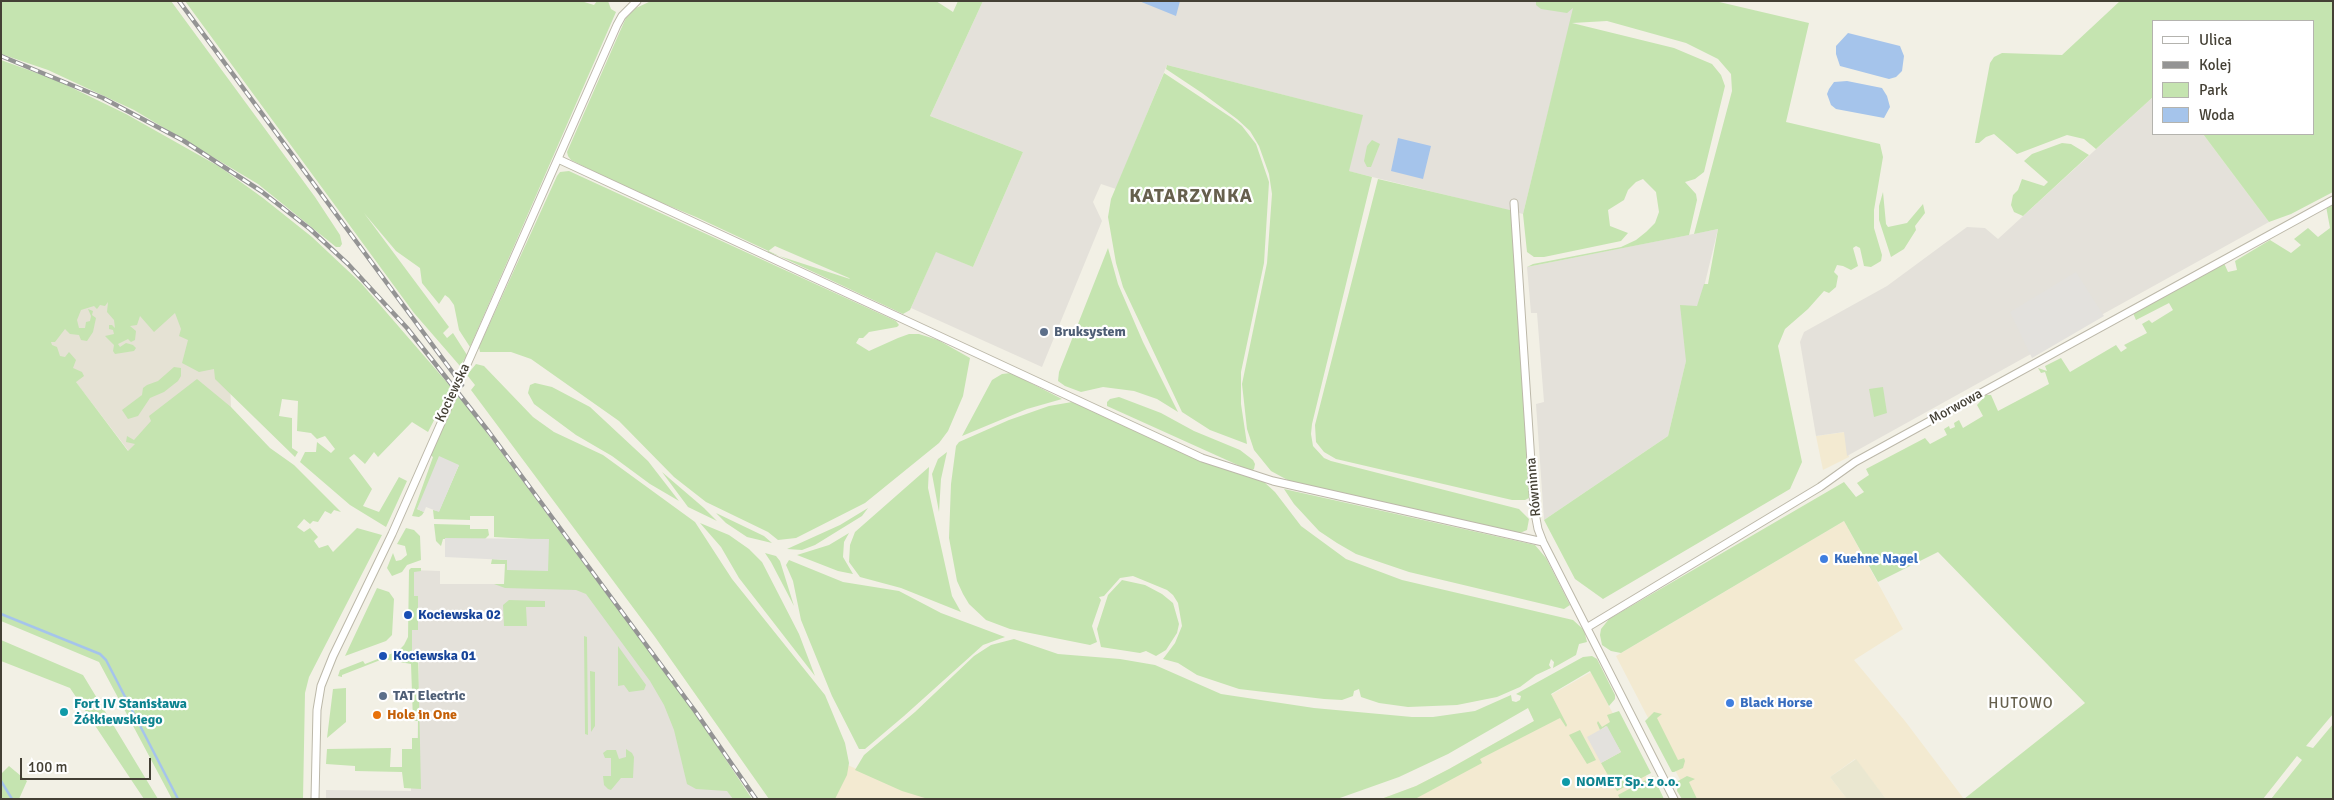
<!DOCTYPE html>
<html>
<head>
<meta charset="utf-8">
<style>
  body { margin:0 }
  #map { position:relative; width:2334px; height:800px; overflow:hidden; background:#f2f0e5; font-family:Signika,sans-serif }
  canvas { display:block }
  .frame { position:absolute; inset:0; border:2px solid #444035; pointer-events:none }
  .legend { position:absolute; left:2152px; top:20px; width:162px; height:115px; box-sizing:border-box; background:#fff; border:1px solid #b4b3ae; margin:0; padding:6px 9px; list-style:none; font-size:15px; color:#444035 }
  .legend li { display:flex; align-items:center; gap:10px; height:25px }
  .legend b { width:25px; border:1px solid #b4b3ae }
  .scale { position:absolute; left:20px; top:758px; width:131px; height:22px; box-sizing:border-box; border:2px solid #444035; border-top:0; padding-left:6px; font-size:15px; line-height:18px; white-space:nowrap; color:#444035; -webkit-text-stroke:4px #fff; paint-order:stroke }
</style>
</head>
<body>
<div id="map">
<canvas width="2334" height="800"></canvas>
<div class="frame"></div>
<ul class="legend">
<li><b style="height:6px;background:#fff"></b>Ulica</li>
<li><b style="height:6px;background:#949494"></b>Kolej</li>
<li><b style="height:14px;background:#c5e4b0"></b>Park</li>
<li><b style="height:14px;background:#a5c4eb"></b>Woda</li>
</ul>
<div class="scale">100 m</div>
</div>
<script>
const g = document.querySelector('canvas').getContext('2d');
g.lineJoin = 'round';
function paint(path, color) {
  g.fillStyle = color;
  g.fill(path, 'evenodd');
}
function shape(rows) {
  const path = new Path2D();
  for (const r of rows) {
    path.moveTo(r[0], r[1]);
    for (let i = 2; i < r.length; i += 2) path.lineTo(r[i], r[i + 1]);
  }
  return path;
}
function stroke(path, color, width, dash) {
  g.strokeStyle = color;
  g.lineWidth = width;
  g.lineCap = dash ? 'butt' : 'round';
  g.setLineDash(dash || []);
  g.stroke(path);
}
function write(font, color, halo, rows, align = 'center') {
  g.font = font + ' Signika,sans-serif';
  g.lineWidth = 4.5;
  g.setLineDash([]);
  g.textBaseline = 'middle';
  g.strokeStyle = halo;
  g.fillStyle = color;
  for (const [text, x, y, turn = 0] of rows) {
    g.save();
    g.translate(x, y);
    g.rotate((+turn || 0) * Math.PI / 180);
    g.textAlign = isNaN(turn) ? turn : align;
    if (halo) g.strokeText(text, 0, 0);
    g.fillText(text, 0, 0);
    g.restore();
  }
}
paint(shape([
  [199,213,227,313,239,595,42,338,75,295]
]), '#e5e2d4');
paint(shape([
  [1845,432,1849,457,1823,470,1816,436],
  [1844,521,1903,629,1854,660,1905,721,1964,799,1886,799,1855,759,1830,777,1847,799,1690,799,1616,656],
  [1591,672,1658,799,1381,799,1416,786,1449,769,1534,721,1528,708],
  [845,764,928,799,804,799]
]), '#f3ead1');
paint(shape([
  [983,1,1549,1,1574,7,1523,214,1348,171,1362,115,1167,65,1116,189,1101,184,1093,202,1102,221,1042,367,911,308,936,251,973,267,1023,152,930,116],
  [2153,97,2153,134,2203,134,2269,222,1847,456,1844,432,1816,436,1800,342,1804,332,1887,286,1967,227,1985,228,1998,239],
  [1718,229,1668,436,1544,520,1536,404,1544,402,1537,313,1531,313,1527,267],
  [411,570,440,571,440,584,504,584,580,576,740,799,326,799,326,790,411,791,411,770,417,770,419,659,411,659]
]), '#e4e1da');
paint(shape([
  [1856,759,1886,799,1847,799,1830,777]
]), '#eae7d0');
paint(shape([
  [1,1,171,1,315,197,340,235,342,244,340,247,336,247,258,184,134,110,48,70,1,54],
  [185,1,581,1,594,5,597,1,608,1,611,9,616,12,470,347,459,330,454,305,449,298,445,295,439,304,422,283,420,268,396,251,364,213,449,327,443,333,447,338,453,333,467,355,460,366,414,313],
  [651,1,936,1,953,12,958,1,983,1,930,116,1023,152,973,267,936,252,910,310,903,314,696,217,633,191,571,160,568,156,567,152,621,29,626,18,636,8],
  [775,246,849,278,850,279,767,252],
  [1536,1,1715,1,1809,23,1786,122,1880,144,1883,157,1874,210,1874,228,1882,255,1881,261,1871,267,1864,266,1860,248,1856,246,1853,248,1858,266,1851,270,1843,266,1837,265,1834,272,1838,276,1836,287,1829,293,1824,291,1808,309,1785,329,1778,346,1802,462,1790,489,1603,599,1575,579,1544,520,1668,436,1686,361,1680,305,1697,306,1704,284,1708,284,1718,229,1694,234,1732,91,1731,74,1718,59,1686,43,1607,21,1572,23,1674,48,1712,64,1721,75,1725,86,1704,172,1695,179,1685,182,1696,194,1697,200,1689,235,1527,267,1533,264,1621,247,1636,240,1646,232,1655,223,1659,212,1656,192,1643,179,1636,182,1628,190,1624,200,1608,210,1610,226,1628,233,1621,241,1544,257,1534,257,1527,252,1523,214,1573,8,1567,13,1541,9,1536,5],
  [2120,1,2333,1,2333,192,2291,214,2269,222,2203,134,2313,134,2313,21,2153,21,2153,97,2096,149,2084,139,2067,135,2017,154,1994,134,1986,137,1979,143,1975,143,1990,63,1994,57,2002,53,2062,55],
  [1,60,56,80,126,114,220,167,263,198,312,237,361,283,451,387,428,432,412,422,378,457,374,452,365,464,354,454,349,458,372,489,363,506,379,512,399,477,407,481,386,527,350,505,300,462,305,452,316,452,317,442,331,453,335,449,325,436,317,439,311,433,297,431,298,401,282,399,279,416,292,418,292,448,298,452,295,457,215,379,214,369,199,372,182,363,188,340,179,336,181,329,175,313,154,332,140,316,137,325,130,326,136,331,135,340,131,342,128,339,118,344,120,347,126,343,133,345,136,348,134,351,115,354,113,351,114,345,105,336,114,334,113,330,109,329,109,325,112,325,115,328,114,320,107,312,108,302,105,306,100,305,97,309,94,306,81,310,77,320,79,328,85,328,86,322,90,321,91,316,88,309,93,311,92,315,96,318,93,332,87,341,81,340,79,335,70,334,65,329,55,342,51,342,52,345,57,347,60,356,65,357,69,352,76,360,73,368,82,372,84,376,76,382,128,451,135,444,126,442,127,436,134,440,151,421,149,416,197,379,231,407,270,448,294,465,341,512,334,510,331,514,325,511,318,522,313,521,310,524,304,519,297,527,304,532,310,528,318,537,314,541,319,548,328,545,333,552,357,528,382,535,309,677,305,693,303,799,172,799,99,662,1,621],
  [1167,65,1363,115,1349,171,1372,177,1312,424,1311,434,1313,446,1324,458,1331,461,1519,509,1529,519,1527,530,1520,533,1293,483,1271,471,1254,450,1247,429,1242,384,1267,263,1272,194,1269,174,1259,146,1250,131,1237,119,1202,93,1166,69],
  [1164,73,1232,118,1242,126,1256,144,1269,182,1264,263,1241,372,1241,404,1247,444,1210,430,1182,412,1123,287,1116,263,1108,217,1111,199],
  [1372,140,1380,144,1371,167,1367,167,1364,161,1367,146],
  [2062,143,2071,144,2089,155,2023,216,2014,212,2011,205,2013,195,2018,190,2022,179,2044,186,2048,182,2024,161,2032,154],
  [569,171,896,321,899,325,897,327,869,332,863,338,859,338,856,343,869,351,898,338,909,334,919,334,938,340,970,358,963,396,948,431,939,443,865,503,796,538,778,540,768,532,706,502,674,477,619,421,531,359,511,352,480,352,479,347,557,176,560,172],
  [1378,179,1514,211,1530,493,1529,498,1525,500,1512,500,1336,459,1324,452,1316,442,1315,425],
  [1883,192,1886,224,1888,227,1907,223,1923,204,1925,213,1915,226,1916,230,1904,249,1891,257,1879,220,1879,206],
  [2333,202,2333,714,2306,746,2313,748,2333,724,2333,799,2271,799,2302,760,2297,756,2263,799,1964,799,2085,703,1938,552,1878,582,1844,521,1621,653,1611,651,1602,645,1600,635,1601,629,1609,619,1844,482,1856,497,1864,492,1857,483,1869,475,1866,469,1925,438,1930,444,1947,435,1944,429,1949,426,1950,429,1955,427,1954,423,1959,420,1963,428,1983,416,1977,405,1986,395,1991,395,1998,411,2049,384,2045,372,2041,373,2038,368,2047,371,2045,366,2061,358,2070,372,2116,345,2121,352,2127,348,2124,345,2147,333,2142,324,2149,320,2152,323,2173,310,2169,303,2136,320,2133,313,2224,263,2228,272,2237,270,2235,261,2270,240,2291,253,2301,245,2294,239,2308,228,2318,237,2330,228,2326,206],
  [1108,248,1118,284,1143,342,1178,412,1157,399,1134,391,1103,387,1081,392,1065,386,1058,381,1059,372],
  [476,364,484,366,533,417,554,432,603,455,695,522,732,579,825,695,845,743,849,763,847,775,835,799,769,799,655,637,471,390,475,385,467,375],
  [174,367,181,368,181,376,178,381,164,392,150,398,138,416,128,419,122,410,142,395,143,388,147,385,158,381],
  [1011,373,1062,399,1027,409,962,436,992,380,1002,374],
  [535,383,552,387,590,407,648,461,679,501,650,484,612,456,576,435,534,404,528,393,530,385],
  [1883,387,1887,413,1874,417,1869,389],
  [458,394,697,716,752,799,733,799,727,791,696,789,687,784,674,730,664,705,650,681,586,594,576,590,505,588,494,584,504,584,505,564,491,564,492,559,507,560,507,570,548,540,494,537,494,516,470,516,470,520,434,519,433,510,439,511,459,465,417,509,424,512,422,515,419,517,412,516,433,457,430,455],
  [1119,397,1161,413,1194,431,1240,450,1253,460,1255,464,1254,469,1251,471,1107,406,1107,402,1110,399],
  [1072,402,1184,452,1264,482,1275,492,1301,526,1346,559,1402,580,1573,620,1584,630,1587,642,1579,644,1576,655,1553,668,1554,662,1551,659,1549,665,1551,668,1536,675,1520,687,1497,697,1457,705,1408,707,1379,703,1361,697,1359,689,1354,691,1353,696,1342,700,1324,699,1239,689,1197,675,1178,663,1163,659,1175,643,1182,626,1178,603,1173,595,1167,590,1133,576,1120,578,1104,596,1099,597,1101,600,1092,626,1097,642,1090,645,1010,629,986,620,969,604,963,594,957,581,949,538,951,484,956,446,959,442,1009,420,1049,406],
  [947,452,941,479,939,512,932,474,938,459],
  [929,467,928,488,952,596,961,612,901,588,860,577,849,562,850,545,855,532],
  [662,472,704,508,717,521,688,507],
  [1284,489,1535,545,1546,558,1570,605,1564,609,1409,572,1356,554,1337,543,1319,531,1294,504],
  [868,508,862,516,815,545,802,550,787,549,840,525],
  [716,513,764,536,772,543,747,537,726,523],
  [700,523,729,535,749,549,762,562,799,634,815,676,739,578,721,547],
  [434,524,470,525,470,529,488,529,489,535,485,539,443,539,441,546,436,541],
  [406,528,414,530,420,536,421,560,407,565,402,572,392,576,387,568,393,553,396,561,401,560,407,555,405,546,397,544],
  [849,533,844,542,843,557,853,574,838,571,797,555,829,545],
  [765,553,776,556,780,561,794,606,771,562],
  [789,560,843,582,899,591,941,613,1005,637,983,645,904,716,865,749,859,749,832,696,801,620,793,581,786,565],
  [411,568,421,568,421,571,414,572,414,596,418,596,418,630,412,630,412,651,418,652,421,789,404,788,402,772,355,771,355,766,326,764,327,749,391,748,390,767,402,767,402,749,412,749,412,738,418,738,418,721,413,721,411,664,383,659,342,675,342,677,338,676,340,670,363,661,365,664,398,651,404,645,408,637,409,570],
  [1122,580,1145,585,1162,594,1173,603,1179,624,1177,633,1166,650,1156,656,1146,651,1140,653,1101,647,1097,629,1108,595],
  [377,588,389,592,394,599,392,635,386,641,345,656],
  [509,600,545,601,545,607,526,607,527,626,504,626,503,605],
  [584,636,587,637,588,735,585,734],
  [1014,639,1058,654,1120,659,1155,665,1221,694,1314,708,1412,717,1433,717,1475,711,1511,695,1512,701,1516,702,1520,700,1521,696,1516,694,1583,657,1592,656,1597,659,1615,695,1615,699,1609,706,1590,671,1551,694,1567,725,1566,727,1560,718,1480,759,1482,763,1415,799,1381,799,1416,786,1449,769,1534,721,1528,708,1448,754,1399,777,1337,799,928,799,902,791,855,770,864,755,915,712,974,656,991,645],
  [1,640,83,675,158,799,144,799,70,688,1,661],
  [618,646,646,685,644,690,629,692,624,685,618,686],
  [590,671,595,672,595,726,591,732],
  [346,688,346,722,327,738,333,689],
  [1619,711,1651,773,1617,791,1601,763,1621,752,1606,726,1600,730,1597,723,1598,721,1602,727,1610,722,1607,715],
  [1654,712,1662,714,1657,718,1678,760,1684,758,1685,761,1683,768,1674,772,1672,772,1645,721],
  [1580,730,1596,760,1587,764,1569,735],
  [626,749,632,753,634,757,633,778,621,778,611,790,608,789,604,785,603,776,611,776,611,758,605,758,603,753,607,750,616,750,619,759,626,757],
  [9,766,27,781,19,799,1,799,1,774],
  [1653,776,1664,799,1620,799,1618,795],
  [1687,776,1695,779,1689,782,1697,799,1682,799,1677,791,1678,781]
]), '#c5e4b0');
paint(shape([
  [2076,272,2104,316,2032,358,2010,312],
  [439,456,459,465,439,512,426,507,424,512,417,509],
  [445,538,549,539,548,571,507,570,507,560,445,557],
  [1607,726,1621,752,1601,763,1587,737]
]), '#e3e1dd');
paint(shape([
  [1139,1,1180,1,1176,16],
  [1848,33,1900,46,1904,56,1902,71,1896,77,1889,79,1840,66,1836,54,1836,46],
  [1847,81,1882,88,1887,96,1890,107,1884,118,1836,109,1831,105,1827,94,1829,89,1834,82],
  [1398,138,1431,146,1423,179,1391,171]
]), '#a5c4eb');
stroke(shape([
  [1,614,100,654,106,660,178,799],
  [1,781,12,799]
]), '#a5c4eb', 2.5);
const street = shape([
  [558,159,1202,458,1273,481,1543,542],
  [1514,203,1534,508,1538,529,1543,542,1674,799],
  [1588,627,1820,487,1855,462,2333,200],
  [315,799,317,710,321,686,333,656,392,534,617,25,622,16,637,1]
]);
stroke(street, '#bcb8a9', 9);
stroke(street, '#fff', 7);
const rail = shape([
  [179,1,462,385],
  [1,56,103,98,184,141,261,191,310,229,348,264,407,328,489,432,695,711,756,799]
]);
stroke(rail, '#949494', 4.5);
stroke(rail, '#fff', 2.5, [8]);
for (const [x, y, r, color] of [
  [1044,332,5,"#5c6f8a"],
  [1824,559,5,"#3f7fe0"],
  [408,615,5,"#1a4fb4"],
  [383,656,5,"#1a4fb4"],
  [383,696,5,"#5c6f8a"],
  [1730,703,5,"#3f7fe0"],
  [64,712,5,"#0f9aa8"],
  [377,715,5,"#e8710a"],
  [1566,782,5,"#0f9aa8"]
]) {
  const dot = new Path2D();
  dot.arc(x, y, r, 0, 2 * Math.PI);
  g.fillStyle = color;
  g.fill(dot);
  stroke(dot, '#fff', 2);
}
write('bold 14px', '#4e5e75', '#fff', [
  ["Bruksystem",1054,332],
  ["TAT Electric",393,696]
], 'left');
write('14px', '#444035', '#fff', [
  ["Kociewska",453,393,-65],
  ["Morwowa",1956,407,-29],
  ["Równinna",1534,487,-95]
]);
write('bold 14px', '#366cbe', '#fff', [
  ["Kuehne Nagel",1834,559],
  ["Black Horse",1740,703]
], 'left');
write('bold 14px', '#164399', '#fff', [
  ["Kociewska 02",418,615],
  ["Kociewska 01",393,656]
], 'left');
write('bold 14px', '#0d838f', '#fff', [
  ["Fort IV Stanisława",74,704],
  ["Żółkiewskiego",74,720],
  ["NOMET Sp. z o.o.",1576,782]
], 'left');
write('bold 14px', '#c56008', '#fff', [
  ["Hole in One",387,715]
], 'left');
g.letterSpacing = '1px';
write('15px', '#66604d', '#fff', [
  ["HUTOWO",2021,704]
]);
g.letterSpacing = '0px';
g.letterSpacing = '1px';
write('bold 19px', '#66604d', '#fff', [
  ["KATARZYNKA",1191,197]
]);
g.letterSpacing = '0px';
</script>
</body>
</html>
